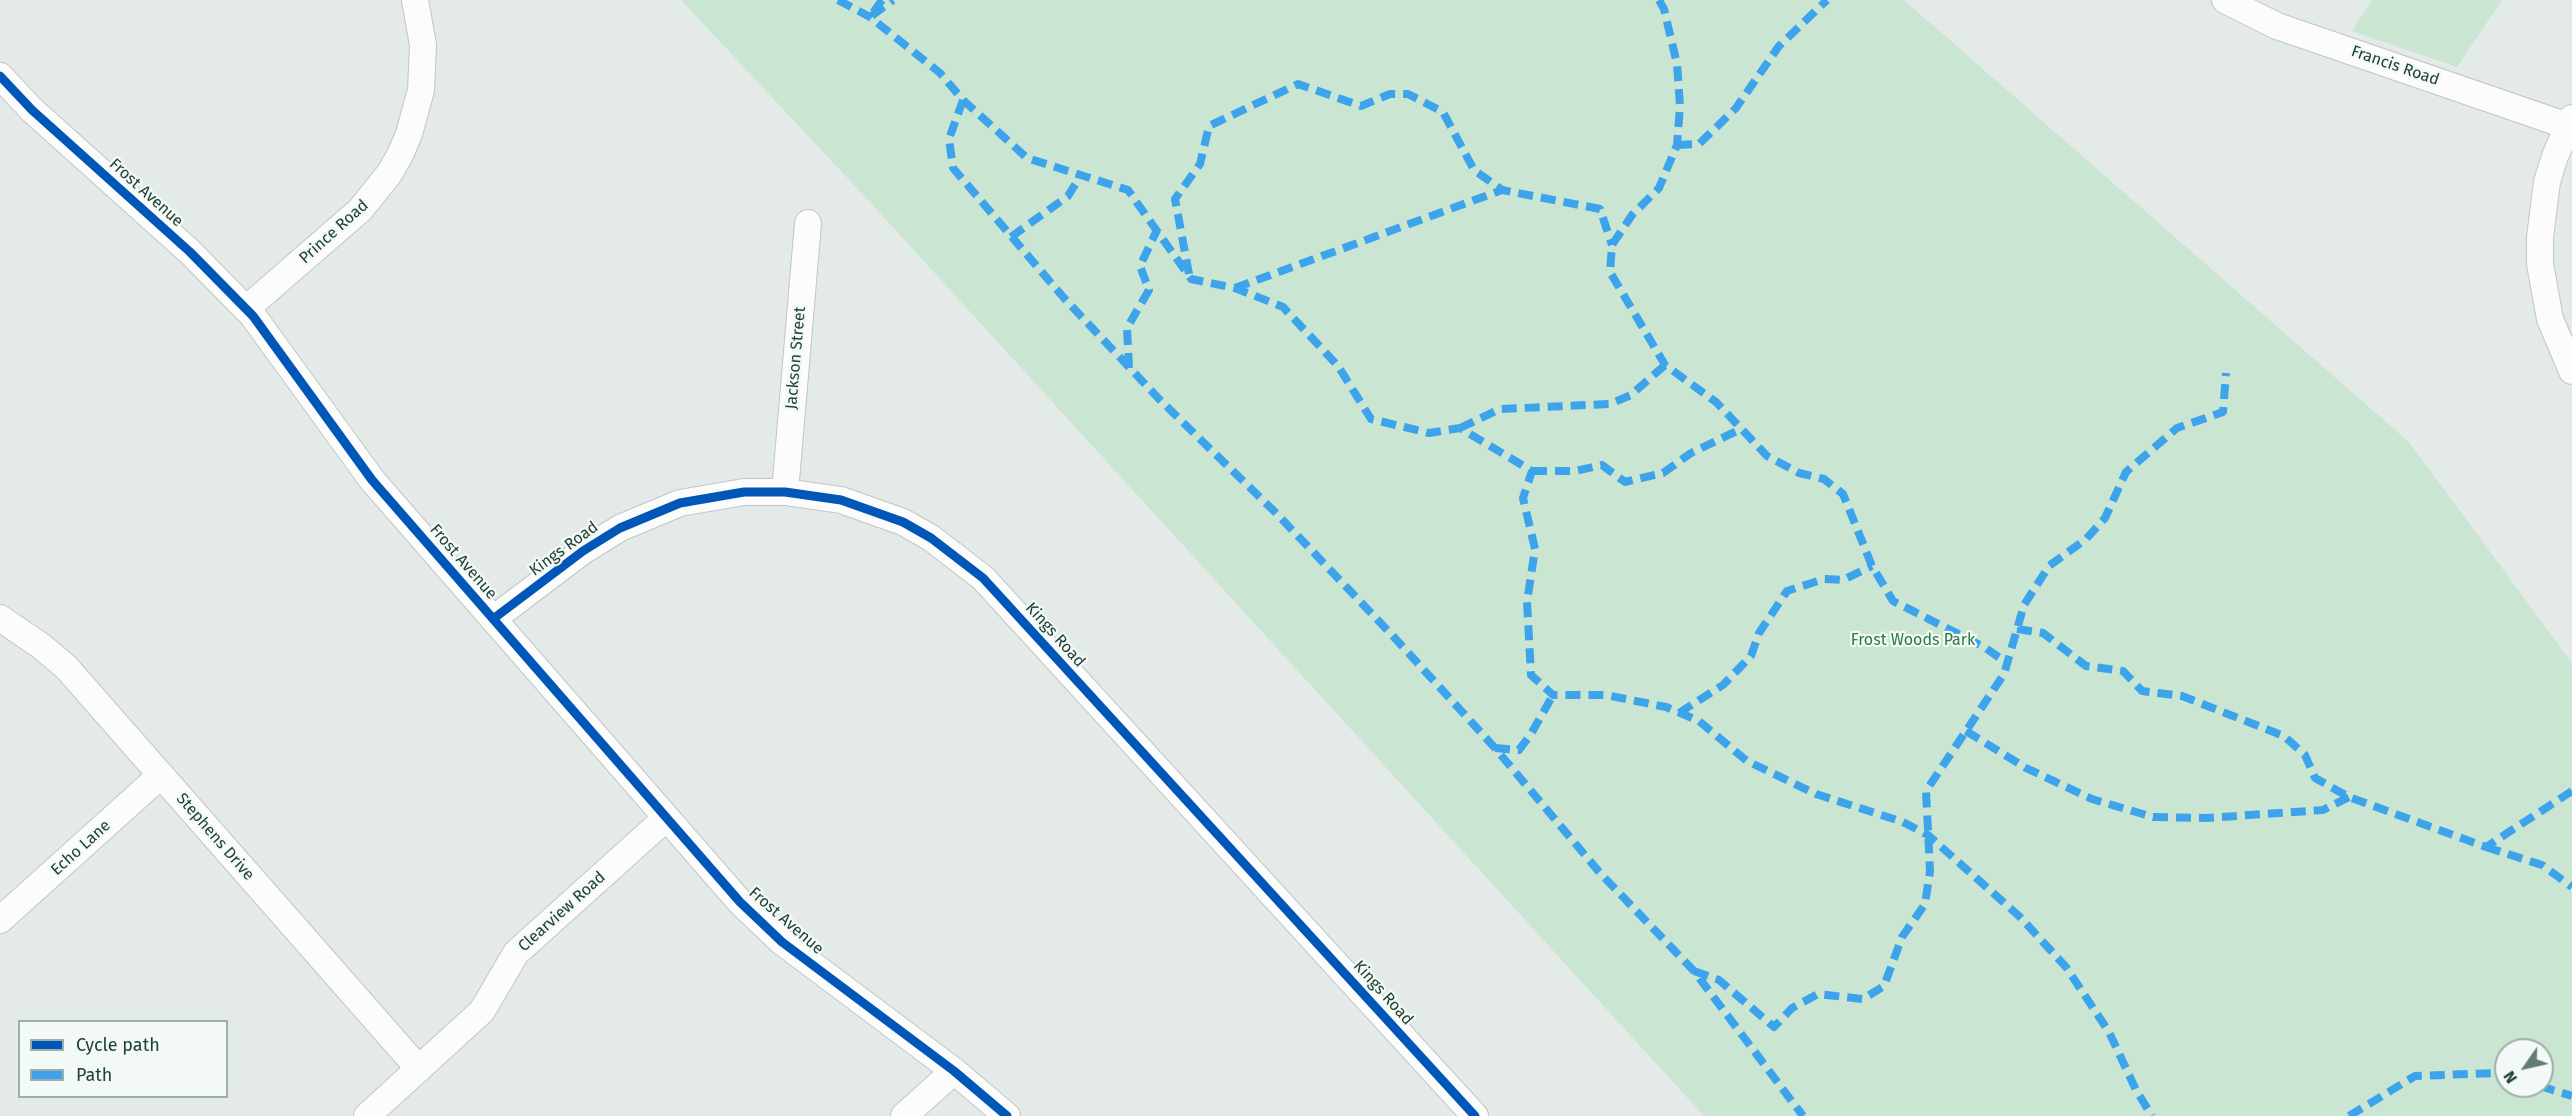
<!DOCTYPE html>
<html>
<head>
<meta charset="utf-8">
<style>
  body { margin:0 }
  #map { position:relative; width:2572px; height:1116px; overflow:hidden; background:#e4eae7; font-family:"Fira Sans",sans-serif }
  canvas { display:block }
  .legend { position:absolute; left:18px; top:1020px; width:210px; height:78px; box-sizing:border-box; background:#f2f9f6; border:2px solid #9eafaa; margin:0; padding:8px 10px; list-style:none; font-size:18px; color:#1f4037 }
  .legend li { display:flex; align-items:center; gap:12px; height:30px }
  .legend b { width:30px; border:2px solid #9eafaa }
  .north { position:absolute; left:2494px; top:1038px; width:60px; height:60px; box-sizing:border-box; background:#f2f9f6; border:2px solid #9eafaa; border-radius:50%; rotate:236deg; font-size:16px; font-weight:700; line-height:24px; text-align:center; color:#1f4037 }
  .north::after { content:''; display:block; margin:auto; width:21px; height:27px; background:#647c75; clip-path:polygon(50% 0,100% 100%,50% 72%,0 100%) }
</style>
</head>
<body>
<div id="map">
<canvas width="2572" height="1116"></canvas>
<ul class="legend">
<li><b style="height:8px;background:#0057b8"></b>Cycle path</li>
<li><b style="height:8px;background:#3da4ec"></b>Path</li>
</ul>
<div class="north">N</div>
</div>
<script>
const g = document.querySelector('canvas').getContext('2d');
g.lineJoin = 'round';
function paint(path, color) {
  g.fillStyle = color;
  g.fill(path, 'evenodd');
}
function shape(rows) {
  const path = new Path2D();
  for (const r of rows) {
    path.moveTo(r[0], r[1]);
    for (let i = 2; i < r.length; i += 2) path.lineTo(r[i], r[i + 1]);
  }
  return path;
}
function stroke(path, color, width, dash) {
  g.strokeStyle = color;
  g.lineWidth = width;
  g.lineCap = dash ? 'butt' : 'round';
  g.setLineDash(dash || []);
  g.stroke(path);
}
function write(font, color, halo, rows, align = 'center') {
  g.font = font + ' "Fira Sans",sans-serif';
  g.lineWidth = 4.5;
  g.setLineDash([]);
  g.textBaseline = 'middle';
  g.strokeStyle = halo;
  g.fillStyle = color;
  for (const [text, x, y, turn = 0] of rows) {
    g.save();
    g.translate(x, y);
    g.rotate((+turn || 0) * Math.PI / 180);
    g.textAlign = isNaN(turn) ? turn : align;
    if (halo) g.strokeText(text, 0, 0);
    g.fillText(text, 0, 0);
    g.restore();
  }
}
paint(shape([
  [681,0,1904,0,2409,442,2572,663,2572,1116,1704,1116,868,200],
  [2506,1050,2542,1050,2542,1086,2506,1086],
  [2372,0,2502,0,2457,67,2352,31]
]), '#cbe5d3');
const street = shape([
  [2225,0,2277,26,2568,126],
  [0,76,32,110,190,252,253,316,372,480,740,902,782,942,954,1071,1007,1116],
  [2572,118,2555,156,2547,182,2540,237,2540,264,2550,319,2572,371],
  [246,309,360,210,389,174,400,155,409,134,421,90,423,45,415,0],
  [785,492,808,223],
  [0,618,41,646,66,667,419,1069],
  [493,619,583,551,620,528,680,503,744,492,785,492,841,500,903,522,931,538,983,578,1475,1116],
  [0,920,161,775],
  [367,1116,482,1011,516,953,666,818],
  [904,1116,954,1071]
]);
stroke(street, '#c1c7c4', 28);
stroke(street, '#fbfcfb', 26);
stroke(shape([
  [838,0,870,17,940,73,963,100,1027,158,1128,190,1191,279,1235,288,1283,307,1338,366,1371,419,1429,433,1460,428,1532,471,1523,498,1535,549,1527,602,1531,675,1553,695,1606,695,1666,707,1699,721,1747,761,1816,794,1903,822,1928,835,2020,917,2066,967,2109,1032,2136,1090,2152,1116],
  [882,0,870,17,893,0],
  [1659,0,1664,9,1677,64,1680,106,1677,145,1659,188,1632,215,1612,245,1610,272,1665,365,1716,402,1767,456,1799,473,1824,479,1843,494,1872,566,1893,601,1984,647,2007,663],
  [963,100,949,139,953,168,1064,298,1161,401,1277,514,1392,635,1495,748,1600,873,1694,971,1803,1116],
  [1677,145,1699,144,1736,108,1779,46,1827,0],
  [1011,237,1068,196,1081,175],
  [1189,274,1175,199,1200,164,1209,126,1298,84,1361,106,1390,94,1408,94,1443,112,1474,170,1502,190,1600,209,1612,245],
  [1235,288,1502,190],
  [1129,368,1127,328,1149,290,1140,266,1157,230],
  [1460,428,1500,409,1610,404,1631,395,1665,365],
  [1532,471,1575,471,1602,465,1625,482,1663,473,1691,453,1741,429],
  [2017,629,2043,633,2086,666,2123,671,2142,691,2182,696,2284,736,2305,755,2315,778,2349,797,2486,847,2572,791],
  [1679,713,1723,685,1751,656,1759,633,1787,591,1824,579,1843,580,1872,566],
  [1966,731,2026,768,2092,799,2153,817,2206,818,2323,810,2349,797],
  [1495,748,1519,750,1531,734,1553,695],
  [2486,847,2542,865,2572,887],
  [1694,971,1719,980,1774,1027,1792,1008,1818,994,1863,999,1884,986,1902,937,1925,904,1930,871,1926,791,2004,674,2024,605,2049,566,2086,539,2105,518,2126,472,2177,428,2223,412,2226,373],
  [2540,1086,2572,1096],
  [2349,1116,2415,1076,2496,1073,2506,1076]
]), '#3da4ec', 8, [15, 8]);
stroke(shape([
  [0,76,32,110,190,252,253,316,372,480,740,902,782,942,954,1071,1007,1116],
  [493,619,583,551,620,528,680,503,744,492,785,492,841,500,903,522,931,538,983,578,1475,1116]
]), '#0057b8', 9);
write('16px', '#1f4037', '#f2f9f6', [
  ["Francis Road",2395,66,19],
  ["Frost Avenue",146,193,42],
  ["Prince Road",334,232,-42],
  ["Jackson Street",796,358,-85],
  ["Kings Road",564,549,-36],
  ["Frost Avenue",463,562,49],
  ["Kings Road",1055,635,48],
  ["Stephens Drive",215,837,49],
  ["Echo Lane",81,848,-42],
  ["Clearview Road",562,912,-42],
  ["Frost Avenue",786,921,41],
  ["Kings Road",1383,993,48]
]);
write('16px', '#247c46', '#f2f9f6', [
  ["Frost Woods Park",1913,641]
]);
</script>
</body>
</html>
